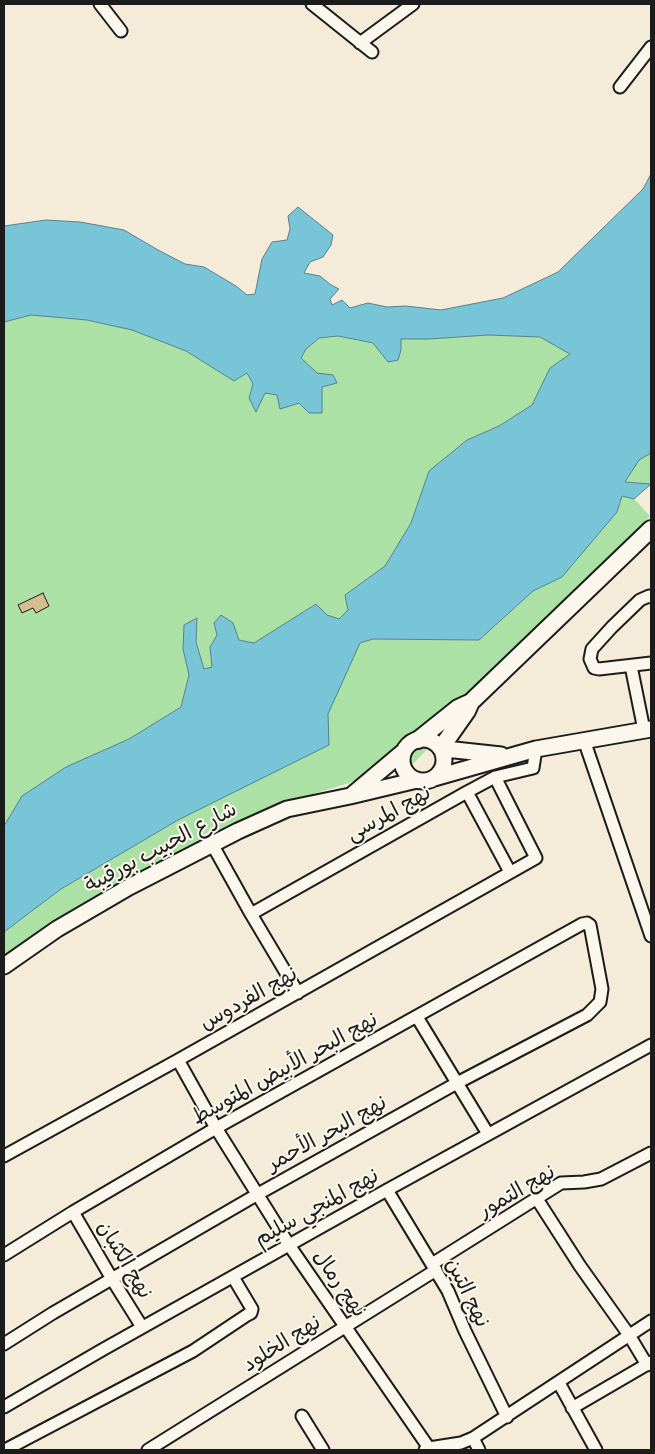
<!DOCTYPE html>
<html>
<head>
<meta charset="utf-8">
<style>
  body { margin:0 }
  #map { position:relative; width:655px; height:1454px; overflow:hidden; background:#f4ebd9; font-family:Caveat,sans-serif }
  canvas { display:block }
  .frame { position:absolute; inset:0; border:5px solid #1c1c1c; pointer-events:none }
</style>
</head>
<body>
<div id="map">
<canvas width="655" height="1454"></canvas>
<div class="frame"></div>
</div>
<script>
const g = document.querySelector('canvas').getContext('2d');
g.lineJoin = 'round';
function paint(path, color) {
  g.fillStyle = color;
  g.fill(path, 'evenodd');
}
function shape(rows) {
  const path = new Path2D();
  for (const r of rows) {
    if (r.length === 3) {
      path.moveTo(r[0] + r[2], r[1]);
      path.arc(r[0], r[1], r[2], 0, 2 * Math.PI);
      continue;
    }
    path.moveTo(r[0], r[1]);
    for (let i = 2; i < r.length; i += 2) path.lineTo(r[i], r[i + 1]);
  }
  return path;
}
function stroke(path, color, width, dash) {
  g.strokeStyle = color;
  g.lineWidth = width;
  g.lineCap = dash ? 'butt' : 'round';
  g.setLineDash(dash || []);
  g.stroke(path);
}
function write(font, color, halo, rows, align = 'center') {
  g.font = font + ' Caveat,"Playpen Sans Arabic",sans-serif';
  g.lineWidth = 4;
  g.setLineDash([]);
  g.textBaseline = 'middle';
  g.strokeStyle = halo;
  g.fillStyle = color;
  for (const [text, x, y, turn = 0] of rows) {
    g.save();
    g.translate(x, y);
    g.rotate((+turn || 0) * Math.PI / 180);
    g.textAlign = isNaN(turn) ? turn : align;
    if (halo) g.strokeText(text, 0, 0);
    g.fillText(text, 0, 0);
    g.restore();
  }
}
paint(shape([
  [31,315,87,320,132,330,186,351,234,381,247,373,253,384,249,398,265,392,277,394,291,405,299,403,322,413,322,387,337,383,333,375,317,374,301,359,306,349,319,338,338,336,401,350,401,339,429,339,488,335,540,337,570,354,550,368,532,405,499,426,467,440,429,471,411,523,385,566,345,595,349,610,339,619,327,615,316,604,254,643,239,640,233,623,217,635,210,647,212,668,204,669,196,642,197,618,184,625,183,649,189,675,181,707,129,739,22,796,4,826,4,322],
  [651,453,651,484,625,482,639,460],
  [622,496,634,499,650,516,414,763,310,795,193,846,4,961,4,932,61,889,178,820,328,745,328,714,359,643,373,639,479,640,533,591,562,577,617,512]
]), '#abe1a4');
const water = shape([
  [651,174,651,453,639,460,625,482,651,484,634,499,622,496,617,512,562,577,533,591,479,640,373,639,360,643,328,714,329,745,178,820,61,889,4,932,4,826,22,796,66,767,129,739,181,707,189,675,183,649,184,625,197,618,196,642,204,669,212,667,210,647,217,635,214,623,221,615,233,623,239,640,254,643,316,604,327,615,339,619,348,610,345,595,385,566,411,523,429,471,467,440,499,426,532,405,550,368,570,354,540,337,488,335,429,339,401,339,401,350,398,360,388,362,373,343,338,336,319,338,306,349,301,358,317,373,333,375,337,383,322,387,322,413,309,413,299,403,280,409,277,395,265,393,256,412,249,398,253,384,247,373,234,381,186,351,132,330,87,320,31,315,4,322,4,226,46,220,80,222,124,230,158,250,185,264,204,267,236,286,247,295,255,294,262,259,272,242,287,240,290,229,288,216,298,207,333,235,331,245,323,257,310,262,304,273,320,276,331,285,339,289,330,299,332,305,342,300,350,308,368,303,387,307,406,306,441,310,503,298,558,272,643,189,651,174]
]);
paint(water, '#79c5d8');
stroke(water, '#54818d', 1);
const building = shape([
  [43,593,49,606,36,613,33,608,22,613,18,605,43,593]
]);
paint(building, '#d6bd8d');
stroke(building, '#1c1c1c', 1);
const minor = shape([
  [100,4,121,31],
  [312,4,372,52],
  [360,43,413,4],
  [620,87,651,47],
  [651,597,649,596,640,600,612,627,592,649,590,659,594,668,599,669,651,663],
  [631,666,644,730],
  [584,740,651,936],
  [467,792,510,872],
  [212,844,251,914,298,993],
  [251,914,467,792,495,777,533,768,536,749],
  [417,1017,488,1134],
  [178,1060,216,1128,289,1245,429,1448],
  [4,1156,178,1060,536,858,495,777],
  [387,1190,448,1291,465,1331,507,1417],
  [537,1199,580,1266,629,1335,647,1365],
  [73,1212,112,1279,142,1327],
  [4,1255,73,1212,216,1128,582,924,587,923,590,925,602,989,600,1002,587,1015,457,1083,258,1194,53,1313,4,1344],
  [432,1264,561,1183,584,1182,601,1179,651,1153],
  [559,1383,596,1450],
  [4,1407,102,1350,387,1190,651,1045],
  [572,1408,651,1362],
  [302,1416,323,1450],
  [473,1438,479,1450],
  [5,1450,193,1351,247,1315,251,1313,252,1309,233,1277],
  [148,1450,436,1270],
  [425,1450,429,1448,461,1443,473,1438,651,1321]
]);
const tertiary = shape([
  [423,760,21],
  [442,750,455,750,501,755],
  [434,778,536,749,651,729],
  [353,794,404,751],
  [4,966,57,929,129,887,238,831,287,809,350,796,417,780]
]);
const secondary = shape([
  [418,740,458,708,471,702,651,529],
  [441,748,467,711,471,702]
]);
stroke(minor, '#1c1c1c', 15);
stroke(tertiary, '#1c1c1c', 19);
stroke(secondary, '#1c1c1c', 20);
stroke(minor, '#fbf7ec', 11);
stroke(tertiary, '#fbf7ec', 15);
stroke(secondary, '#fbf7ec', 16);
write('21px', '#1c1c1c', '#fbf7ec', [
  ["نهج المرسى",389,814,-29],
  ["شارع الحبيب بورقيبة",161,848,-28],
  ["نهج الفردوس",249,999,-29],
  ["نهج البحر الأبيض المتوسط",285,1069,-29],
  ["نهج البحر الأحمر",327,1134,-29],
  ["نهج التمور",517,1192,-30],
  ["نهج المنجي سليم",317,1208,-29],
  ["نهج الكثبان",124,1260,59],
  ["نهج رمال",339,1284,55],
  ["نهج التين",467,1293,64],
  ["نهج الخلود",282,1344,-32]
]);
</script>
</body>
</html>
